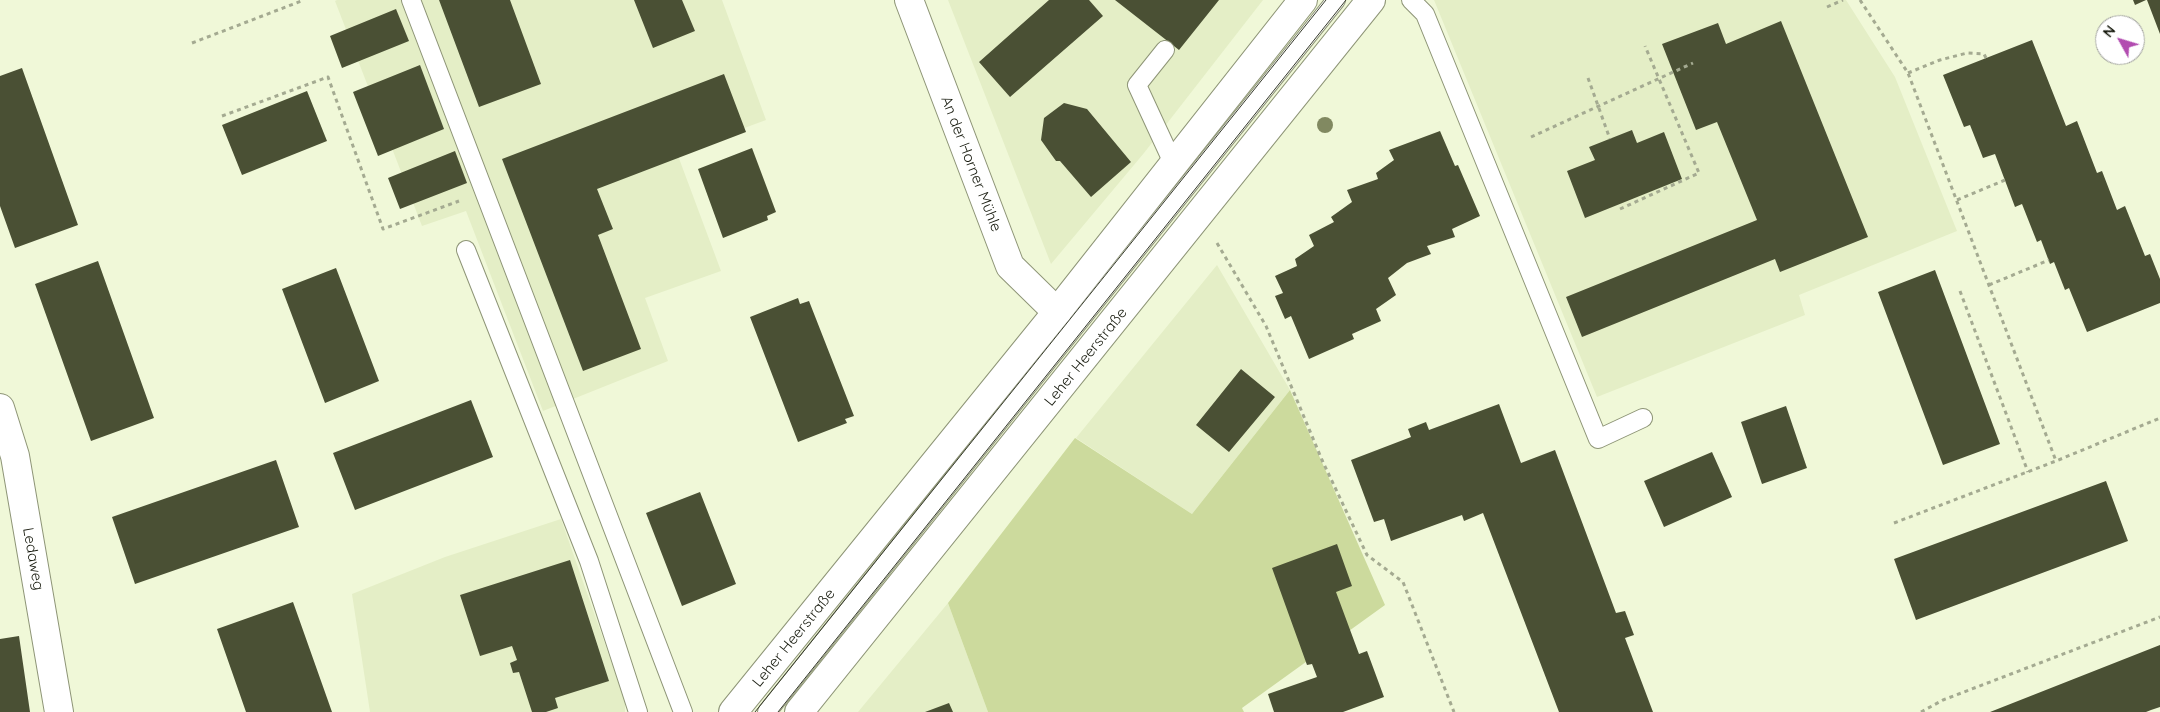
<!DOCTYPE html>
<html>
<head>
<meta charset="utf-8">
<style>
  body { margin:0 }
  #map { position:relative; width:2160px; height:712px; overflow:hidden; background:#f0f8d8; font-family:Quicksand,sans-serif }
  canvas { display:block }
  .north { position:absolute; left:2095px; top:15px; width:50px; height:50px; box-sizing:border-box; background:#fff; border:1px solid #a2a39f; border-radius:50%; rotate:309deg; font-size:14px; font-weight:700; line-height:20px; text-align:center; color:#171a0e }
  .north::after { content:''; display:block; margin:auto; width:18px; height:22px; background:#b24cb0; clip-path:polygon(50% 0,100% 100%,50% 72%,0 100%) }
</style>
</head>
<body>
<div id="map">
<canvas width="2160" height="712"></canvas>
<div class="north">N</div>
</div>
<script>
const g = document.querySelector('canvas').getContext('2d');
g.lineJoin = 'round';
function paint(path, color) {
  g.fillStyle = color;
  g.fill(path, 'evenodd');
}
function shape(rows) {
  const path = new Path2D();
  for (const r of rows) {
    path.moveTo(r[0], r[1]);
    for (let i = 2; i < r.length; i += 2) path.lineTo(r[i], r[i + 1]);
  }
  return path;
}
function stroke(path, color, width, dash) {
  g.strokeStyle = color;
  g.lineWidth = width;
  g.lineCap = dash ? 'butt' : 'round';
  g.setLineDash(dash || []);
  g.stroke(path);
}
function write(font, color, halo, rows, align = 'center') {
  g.font = font + ' Quicksand,sans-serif';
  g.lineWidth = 5;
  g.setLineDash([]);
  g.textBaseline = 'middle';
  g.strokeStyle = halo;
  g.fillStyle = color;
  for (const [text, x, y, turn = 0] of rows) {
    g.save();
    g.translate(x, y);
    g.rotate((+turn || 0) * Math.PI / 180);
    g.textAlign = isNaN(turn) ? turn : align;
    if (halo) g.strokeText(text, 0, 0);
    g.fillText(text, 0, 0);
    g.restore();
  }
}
paint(shape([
  [337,0,722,0,766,120,677,153,721,271,645,298,668,361,543,411,466,211,422,226,335,1],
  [948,0,1263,0,1144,153,1051,264],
  [1434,0,1846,0,1895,77,1957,231,1799,295,1805,315,1597,397],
  [1217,265,1290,390,1192,514,1076,438],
  [561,519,625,701,625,712,370,712,352,594,445,557],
  [948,603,988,712,858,712]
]), '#e4eec6');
paint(shape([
  [1290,390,1385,605,1242,708,1244,712,988,712,948,603,1075,438,1192,514]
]), '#ccda9d');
paint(shape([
  [439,0,510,0,541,84,479,107],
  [634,0,682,0,695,31,653,48],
  [1049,0,1089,0,1103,16,1010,97,979,62],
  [1115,0,1219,0,1179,50],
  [2133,0,2146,0,2135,5],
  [2147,0,2160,0,2160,34],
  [396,9,409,41,342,68,330,36],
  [1781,21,1868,237,1780,272,1775,259,1582,337,1566,297,1757,220,1717,122,1696,130,1662,44,1718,23,1726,44],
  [2032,40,2066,126,2077,121,2097,173,2102,171,2117,210,2125,206,2145,256,2150,254,2160,279,2160,303,2087,332,2069,288,2065,290,2054,262,2050,264,2041,240,2037,242,2022,204,2015,207,1995,154,1983,158,1970,125,1964,127,1943,75],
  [420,65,444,129,378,156,353,92],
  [22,68,78,225,15,248,0,206,0,76],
  [724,74,746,132,597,189,613,229,598,235,641,349,583,371,502,159],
  [307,91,327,141,242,175,222,125],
  [1064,103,1087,109,1131,162,1091,197,1060,161,1056,161,1041,140,1044,118],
  [1632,130,1637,143,1664,132,1682,179,1585,218,1567,171,1595,160,1589,147],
  [1440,131,1455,166,1458,165,1480,216,1452,229,1455,237,1427,246,1431,254,1407,263,1388,278,1396,295,1376,309,1381,321,1352,334,1354,339,1309,359,1291,316,1285,319,1275,296,1283,293,1275,276,1297,266,1295,259,1314,246,1309,235,1334,222,1331,217,1352,202,1347,190,1378,179,1376,173,1394,160,1389,150],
  [752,148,776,212,767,216,768,220,723,238,698,169],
  [455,151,467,183,400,209,388,178],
  [98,261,154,418,91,441,35,284],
  [336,268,379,381,325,403,282,289],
  [1935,270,2000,444,1943,465,1878,292],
  [798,298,800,304,809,301,854,416,845,419,847,423,798,442,750,317],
  [1241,369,1275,397,1229,452,1196,425],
  [471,400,493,457,355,510,333,453],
  [1499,404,1521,463,1555,450,1616,613,1625,611,1634,635,1625,638,1653,712,1559,712,1483,513,1464,521,1462,515,1391,541,1384,519,1374,522,1351,460,1411,437,1408,429,1426,422,1429,430],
  [1786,406,1807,468,1762,484,1741,422],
  [1712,452,1732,497,1664,527,1644,481],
  [276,460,299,527,135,584,112,517],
  [2106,481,2128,541,1916,620,1894,559],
  [700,492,736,584,682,606,646,513],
  [1337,544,1352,586,1336,592,1359,654,1367,651,1384,697,1343,712,1274,712,1268,694,1317,677,1312,664,1307,665,1272,568],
  [570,560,609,681,555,698,558,708,546,712,532,712,519,672,513,673,510,663,517,660,512,646,480,656,460,595],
  [293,602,332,712,246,712,217,629],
  [19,636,30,712,0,712,0,639],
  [2160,645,2160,707,2151,710,2146,712,1990,712],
  [949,703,953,712,925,712]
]), '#4a5034');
const service = shape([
  [411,0,683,712],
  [1411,0,1425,14,1598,439,1643,418],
  [1165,50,1137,85,1173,163],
  [466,250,589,561,638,712],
  [767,712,1336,0]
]);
const minor = shape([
  [909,0,1010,266,1057,312],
  [0,408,15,456,59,712]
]);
const secondary = shape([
  [733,712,1057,312,1303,0],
  [799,712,1371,0]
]);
stroke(service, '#8e9577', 20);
stroke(minor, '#8e9577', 30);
stroke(secondary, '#8e9577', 30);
stroke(shape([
  [1860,0,1908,73,2056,461],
  [1827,7,1843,0],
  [192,43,304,0],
  [1908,73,1940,60,1967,53,1984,54,1986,58],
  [1588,78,1610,139],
  [222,116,328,77,383,229,459,201],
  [1531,137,1693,63],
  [1957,200,2005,180],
  [1620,209,1699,173,1645,46],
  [1217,243,1266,326,1322,460,1367,555,1403,582,1454,712],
  [1989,285,2049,260],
  [1960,291,2028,472],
  [1894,523,2056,461,2160,418],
  [1921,712,1943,700,2160,617]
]), '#a4aa91', 3, [4, 4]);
stroke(service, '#fff', 18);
stroke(minor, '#fff', 28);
stroke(secondary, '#fff', 28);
stroke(shape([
  [755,712,1326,0],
  [778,712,1346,0]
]), '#393d2e', 1);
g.fillStyle = '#818961';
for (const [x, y] of [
  [1325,125]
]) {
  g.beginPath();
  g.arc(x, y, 8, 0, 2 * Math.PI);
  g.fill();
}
write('15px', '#171a0e', '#fff', [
  ["An der Horner Mühle",971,164,69],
  ["Leher Heerstraße",1086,357,-51],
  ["Ledaweg",33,559,80],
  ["Leher Heerstraße",794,638,-51]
]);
</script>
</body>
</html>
